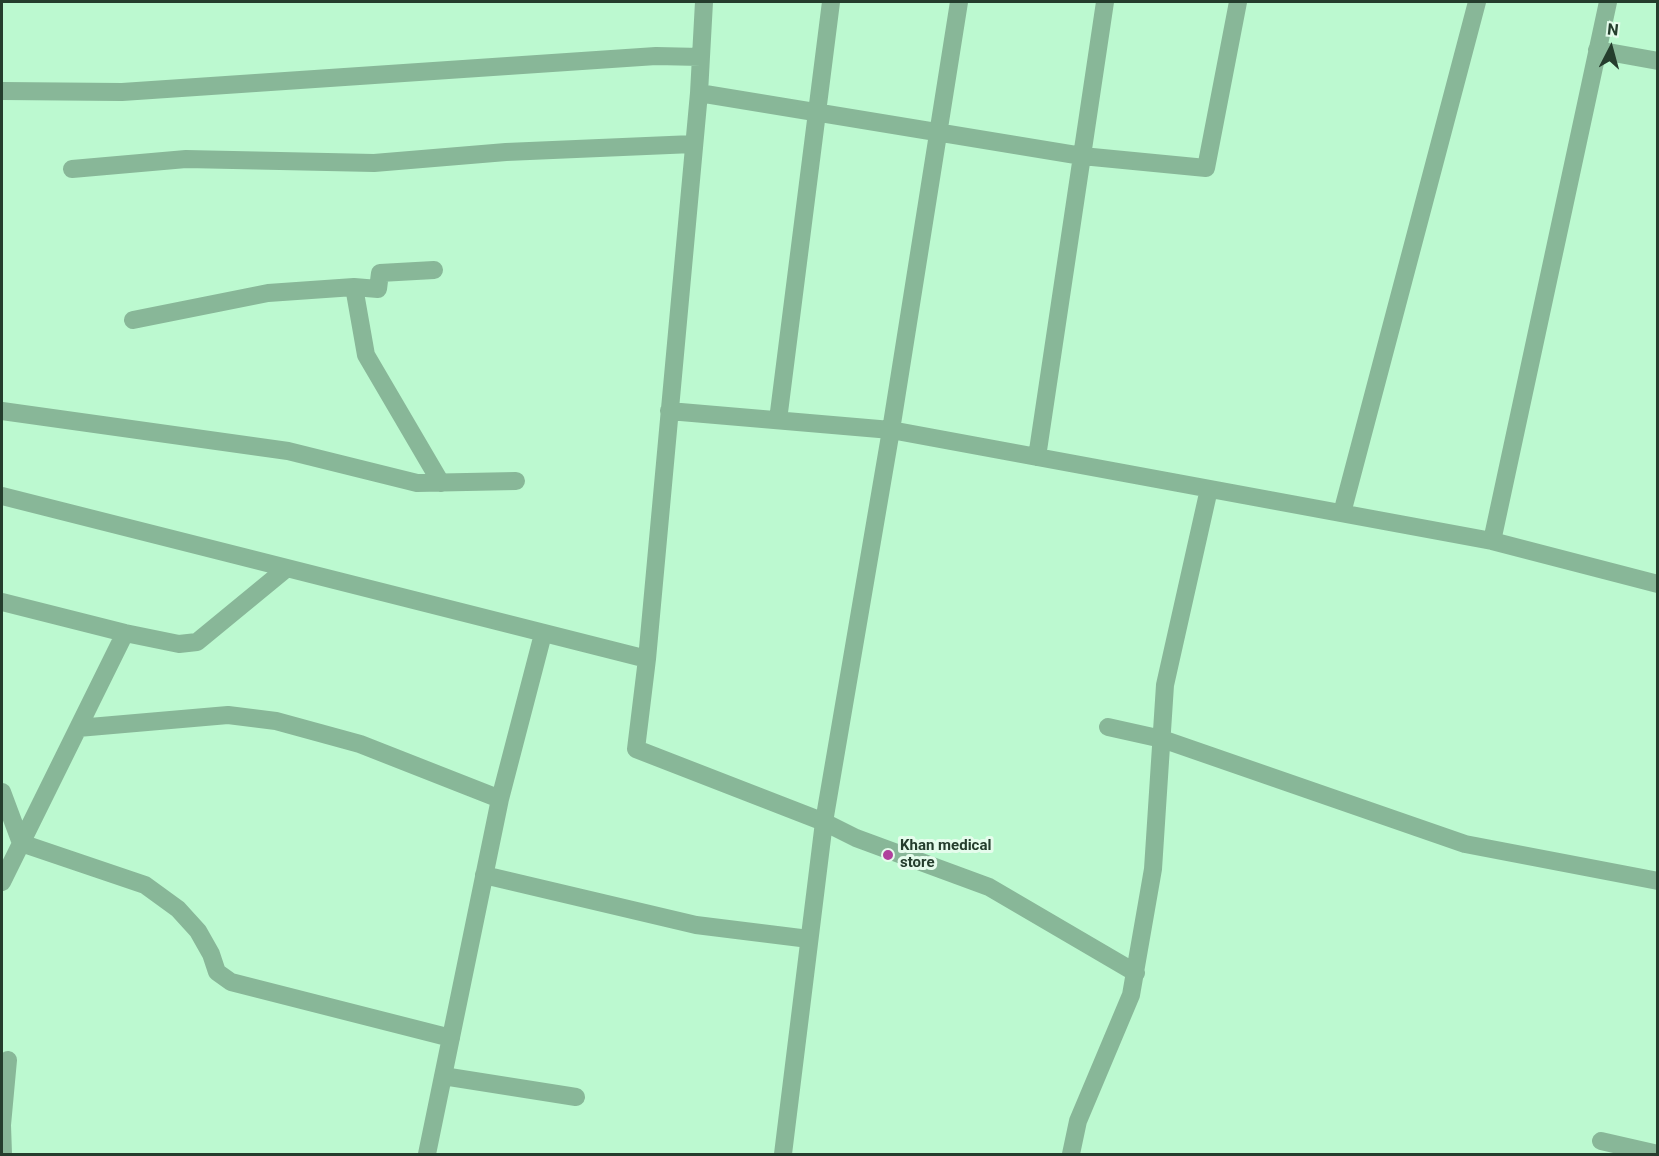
<!DOCTYPE html>
<html>
<head>
<meta charset="utf-8">
<style>
  body { margin:0 }
  #map { position:relative; width:1659px; height:1156px; overflow:hidden; background:#bcf9d0; font-family:Roboto,sans-serif }
  canvas { display:block }
  .frame { position:absolute; inset:0; border:3px solid #253d2d; pointer-events:none }
  .north { position:absolute; left:1581px; top:18px; width:60px; height:60px; -webkit-text-stroke:4px #e5fcec; paint-order:stroke; rotate:6deg; font-size:16px; font-weight:700; line-height:24px; text-align:center; color:#253d2d }
  .north::after { content:''; display:block; margin:auto; width:21px; height:27px; background:#253d2d; clip-path:polygon(50% 0,100% 100%,50% 72%,0 100%) }
</style>
</head>
<body>
<div id="map">
<canvas width="1659" height="1156"></canvas>
<div class="frame"></div>
<div class="north">N</div>
</div>
<script>
const g = document.querySelector('canvas').getContext('2d');
g.lineJoin = 'round';
function shape(rows) {
  const path = new Path2D();
  for (const r of rows) {
    path.moveTo(r[0], r[1]);
    for (let i = 2; i < r.length; i += 2) path.lineTo(r[i], r[i + 1]);
  }
  return path;
}
function stroke(path, color, width, dash) {
  g.strokeStyle = color;
  g.lineWidth = width;
  g.lineCap = dash ? 'butt' : 'round';
  g.setLineDash(dash || []);
  g.stroke(path);
}
function write(font, color, halo, rows, align = 'center') {
  g.font = font + ' Roboto,sans-serif';
  g.lineWidth = 6;
  g.setLineDash([]);
  g.textBaseline = 'middle';
  g.strokeStyle = halo;
  g.fillStyle = color;
  for (const [text, x, y, turn = 0] of rows) {
    g.save();
    g.translate(x, y);
    g.rotate((+turn || 0) * Math.PI / 180);
    g.textAlign = isNaN(turn) ? turn : align;
    if (halo) g.strokeText(text, 0, 0);
    g.fillText(text, 0, 0);
    g.restore();
  }
}
stroke(shape([
  [704,2,699,93,647,659,636,749,824,822,856,838,989,887,1136,973],
  [1597,50,1658,61],
  [2,91,122,92,656,56,701,57],
  [699,93,1082,156,1206,168,1238,2],
  [72,169,186,159,374,163,506,152,693,144],
  [354,287,366,355,441,483],
  [133,320,268,293,354,287,378,289,380,273,434,270],
  [2,411,288,451,417,483,516,481],
  [669,411,891,430,1492,541,1658,584],
  [778,420,831,2],
  [1037,457,1105,2],
  [2,496,647,659],
  [1342,513,1477,2],
  [1492,541,1608,2],
  [2,602,125,633,179,644,197,642,287,568],
  [1108,727,1162,739,1465,844,1658,881],
  [78,728,228,715,276,721,360,744,500,799],
  [2,792,21,843,145,885,178,909,198,931,211,954,217,972,231,982,451,1038],
  [484,875,696,925,809,939],
  [2,882,125,633],
  [443,1076,576,1097],
  [1601,1141,1658,1154],
  [3,1154,2,1125,8,1060],
  [427,1154,500,799,543,634],
  [783,1154,824,822,891,430,959,2],
  [1071,1154,1078,1121,1131,995,1153,869,1165,685,1209,489]
]), '#88b798', 18);
for (const [x, y, r, color] of [
  [888,855,6,"#b0409c"]
]) {
  const dot = new Path2D();
  dot.arc(x, y, r, 0, 2 * Math.PI);
  g.fillStyle = color;
  g.fill(dot);
  stroke(dot, '#e5fcec', 2);
}
write('bold 15px', '#253d2d', '#e5fcec', [
  ["Khan medical",900,846],
  ["store",900,863]
], 'left');
</script>
</body>
</html>
